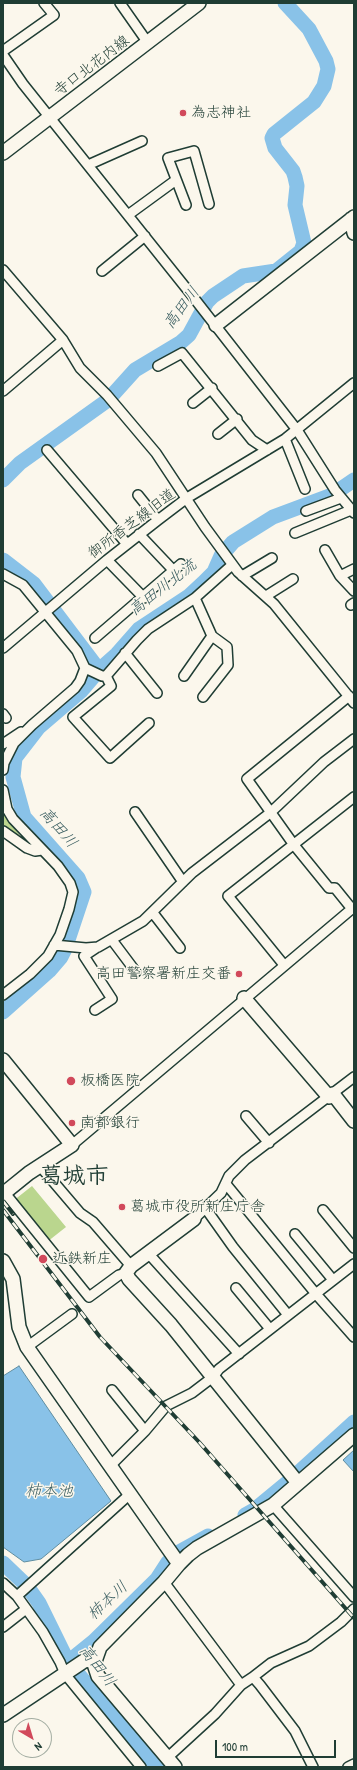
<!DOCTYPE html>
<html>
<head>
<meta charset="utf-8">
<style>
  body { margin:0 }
  #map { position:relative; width:357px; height:1770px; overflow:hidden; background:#fbf7ec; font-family:"Patrick Hand",sans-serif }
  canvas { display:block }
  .frame { position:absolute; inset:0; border:4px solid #1f3d34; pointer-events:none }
  .north { position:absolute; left:12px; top:1718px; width:40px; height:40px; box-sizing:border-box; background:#fbf7ec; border:1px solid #a3ada2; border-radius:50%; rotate:142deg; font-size:11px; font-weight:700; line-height:16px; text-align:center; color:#1f3d34 }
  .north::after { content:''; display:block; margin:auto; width:14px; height:18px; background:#d1495b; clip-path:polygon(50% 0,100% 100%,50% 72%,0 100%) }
  .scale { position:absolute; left:215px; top:1740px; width:121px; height:18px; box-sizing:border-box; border:2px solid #1f3d34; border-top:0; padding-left:5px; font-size:12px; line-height:14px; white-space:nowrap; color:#1f3d34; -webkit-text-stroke:3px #fbf7ec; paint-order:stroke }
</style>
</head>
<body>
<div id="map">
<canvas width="357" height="1770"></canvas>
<div class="frame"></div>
<div class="north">N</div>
<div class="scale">100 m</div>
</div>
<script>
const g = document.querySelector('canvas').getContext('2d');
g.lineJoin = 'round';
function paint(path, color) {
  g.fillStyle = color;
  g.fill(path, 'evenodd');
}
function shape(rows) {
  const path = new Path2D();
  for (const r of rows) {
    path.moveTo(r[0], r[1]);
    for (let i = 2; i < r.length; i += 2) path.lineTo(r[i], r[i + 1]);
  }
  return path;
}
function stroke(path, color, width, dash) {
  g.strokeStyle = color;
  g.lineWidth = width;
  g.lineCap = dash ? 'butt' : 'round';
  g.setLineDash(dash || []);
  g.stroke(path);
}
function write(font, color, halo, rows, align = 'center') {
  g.font = font + ' "Patrick Hand","Klee One",sans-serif';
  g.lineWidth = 3;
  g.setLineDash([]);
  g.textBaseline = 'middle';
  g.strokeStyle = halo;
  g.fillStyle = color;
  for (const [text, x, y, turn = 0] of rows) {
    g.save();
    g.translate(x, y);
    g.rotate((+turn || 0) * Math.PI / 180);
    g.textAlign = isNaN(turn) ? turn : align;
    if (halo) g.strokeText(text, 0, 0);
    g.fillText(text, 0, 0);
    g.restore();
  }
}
paint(shape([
  [3,808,10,822,25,843,3,827],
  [32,1186,66,1227,47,1242,13,1201]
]), '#bad68e');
const water = shape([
  [19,1366,111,1501,41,1559,24,1562,3,1547,3,1376,19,1366],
  [354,1450,354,1472,343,1460,354,1450]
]);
paint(water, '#89c2e8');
stroke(water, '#5f8da0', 1);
stroke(shape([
  [3,480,20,463,108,400,135,370,180,343,189,335,207,302,213,296,243,276,276,271,301,251,304,243,295,205,297,186,295,177,293,171,275,148,272,138,274,134,314,102,324,86,328,69,326,61,309,29,285,3],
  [3,560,34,584,99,670],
  [3,1012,49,971,61,957,65,949,84,892,78,878,24,817,13,777,15,758,39,727,81,691,99,670,117,654,139,629,189,596,203,583,214,572,221,556,233,542,273,517,332,495,354,480],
  [299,1472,354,1422],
  [245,1515,254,1510,288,1482],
  [179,1552,208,1536],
  [3,1563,27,1586,39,1603,68,1662,157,1767],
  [68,1662,94,1641,157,1579,168,1562]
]), '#89c2e8', 15);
const street = shape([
  [120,3,148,43],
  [3,51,54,15,44,3],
  [3,55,23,84,190,293,297,430,335,490,354,513],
  [88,165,142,141],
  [186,205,168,158,194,151,209,204],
  [128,215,176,180],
  [3,270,63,340,80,368,107,395,156,453,205,527,238,572,274,604,354,703],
  [102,271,145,236],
  [158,366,182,353,252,440,267,450],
  [3,391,63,340],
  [193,403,212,388],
  [218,434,237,419],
  [285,439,305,489],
  [47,450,127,544],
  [138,495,158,520],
  [306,511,341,498],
  [295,533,351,510],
  [139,534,174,571],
  [325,550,340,576,354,569],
  [107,560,144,598],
  [3,574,23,585,77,651,85,668,80,681,75,688,32,725,14,743,4,763,3,770],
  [242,576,272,558],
  [340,576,354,591],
  [266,596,293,579],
  [195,598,212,636,227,647,228,665,203,697],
  [351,605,354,603],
  [95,638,181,564],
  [3,648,107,560,158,520,187,498,285,439,354,383],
  [125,653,157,693],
  [85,668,102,676,106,676,137,640,148,629,195,598,232,565],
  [106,676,111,686,73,717,110,758,149,723],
  [184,676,212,636],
  [349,696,247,779,294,845,329,888,335,888,352,909],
  [3,714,6,718],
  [3,744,21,732],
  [3,790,7,809,13,819,58,866,70,883,73,892,69,909,60,935,48,956,30,974,3,995],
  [135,812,183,882],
  [3,831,27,848,35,851,42,850],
  [153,913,180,948],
  [112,940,136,972],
  [54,945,86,948,98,947,143,921,192,873,270,813,324,762,354,739],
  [284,965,228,896,354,797],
  [95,1010,112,999,84,956,96,948],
  [246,1116,269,1143],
  [72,1145,354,907],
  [40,1166,80,1213,93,1222,131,1266],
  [226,1184,316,1294,354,1337],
  [5,1193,89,1297,119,1275,126,1273],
  [206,1209,233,1247,288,1315],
  [323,1210,354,1248],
  [194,1219,221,1193,229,1176,245,1160,354,1077],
  [295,1234,333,1280],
  [148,1253,239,1354],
  [236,1288,270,1329],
  [27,1347,72,1314],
  [112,1390,145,1431],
  [110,1466,145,1431,166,1406,192,1393,213,1377,219,1369,354,1264],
  [273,1505,354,1597],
  [164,1582,241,1685,253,1677,260,1685,295,1731,313,1767],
  [3,1583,17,1596,43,1632,60,1662,65,1674,141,1767],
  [17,1596,130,1494],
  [3,1627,26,1609],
  [253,1677,271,1663,309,1646,341,1622,354,1609],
  [167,1758,215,1714,241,1685],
  [348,1767,354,1764]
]);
const secondary = shape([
  [3,153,199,3],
  [351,219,354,233],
  [216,325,354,217],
  [244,998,329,1097],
  [3,1060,72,1145,29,1173,3,1194],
  [333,1094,354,1121],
  [194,1219,131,1266,126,1273,129,1279,171,1325,298,1483],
  [3,1261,13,1279,19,1327,27,1347,179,1564],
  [3,1715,84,1661,95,1659],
  [175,1767,98,1676,94,1664,100,1647,164,1582,179,1564,188,1555,197,1548,273,1505,354,1435]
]);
stroke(street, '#1f3d34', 12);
stroke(secondary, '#1f3d34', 16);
stroke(street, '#fbf7ec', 9);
stroke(secondary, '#fbf7ec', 13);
const rail = shape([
  [3,1201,13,1214],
  [3,1210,100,1337,199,1442,354,1618]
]);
stroke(rail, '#1f3d34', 4);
stroke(rail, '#fbf7ec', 2.5, [8]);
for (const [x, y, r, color] of [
  [183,113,4,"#d1495b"],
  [239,974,4,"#d1495b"],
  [71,1081,5,"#d1495b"],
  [72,1123,4,"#d1495b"],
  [122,1207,4,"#d1495b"],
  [43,1259,5,"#d1495b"]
]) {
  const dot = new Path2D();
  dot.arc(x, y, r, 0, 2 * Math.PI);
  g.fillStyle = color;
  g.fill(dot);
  stroke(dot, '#fbf7ec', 1.5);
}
write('15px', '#1f3d34', '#fbf7ec', [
  ["寺口北花内線",92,66,-37],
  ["御所香芝線旧道",132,524,-37]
]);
write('15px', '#1f3d34', '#fbf7ec', [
  ["為志神社",191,113],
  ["高田警察署新庄交番",231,974,"right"],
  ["板橋医院",80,1081],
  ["南都銀行",80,1123],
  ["葛城市役所新庄庁舎",130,1207],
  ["近鉄新庄",52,1259]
], 'left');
write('italic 16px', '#3a5e61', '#fbf7ec', [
  ["高田川",182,308,-53],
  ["高田川北流",163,588,-38],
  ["高田川",58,828,49],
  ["柿本池",49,1492],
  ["柿本川",108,1601,-43],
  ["高田川",97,1666,52]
]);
write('bold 23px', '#1f3d34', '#fbf7ec', [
  ["葛城市",74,1177]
]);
</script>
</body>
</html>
